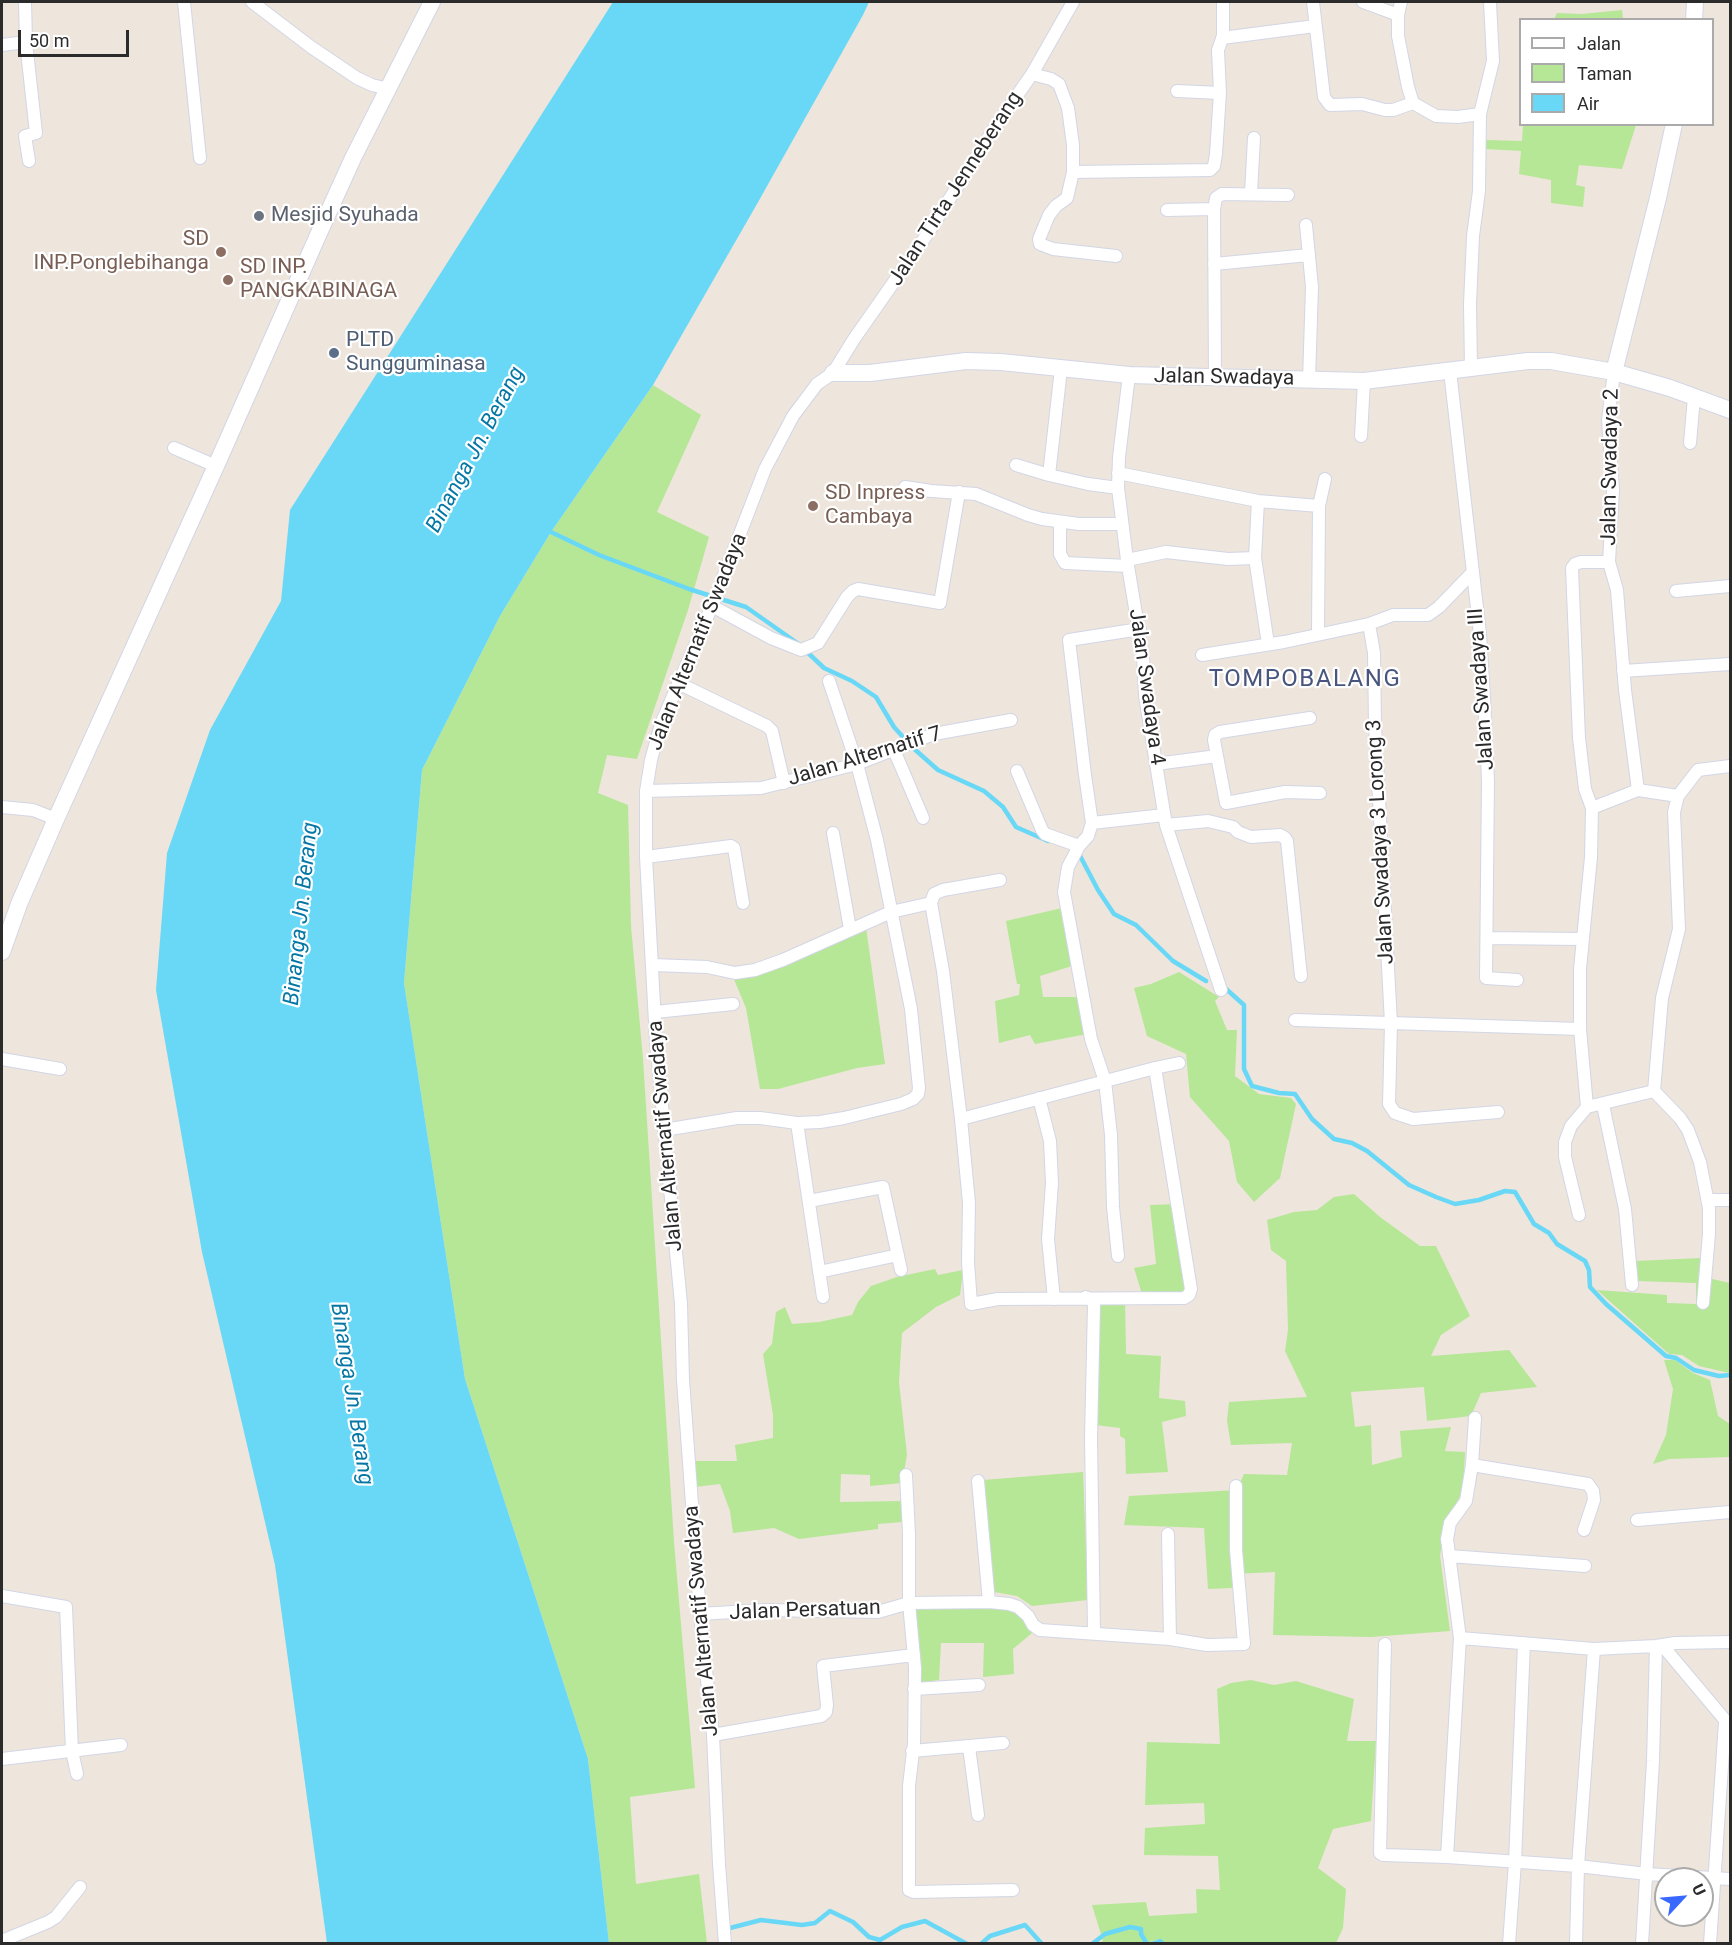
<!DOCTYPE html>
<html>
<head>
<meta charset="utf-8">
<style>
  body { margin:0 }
  #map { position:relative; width:1732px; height:1945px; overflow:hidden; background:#eee5dc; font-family:Roboto,sans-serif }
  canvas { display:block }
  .frame { position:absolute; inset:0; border:3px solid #2b2b2b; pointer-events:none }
  .legend { position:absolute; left:1519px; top:18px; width:195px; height:108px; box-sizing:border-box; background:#fff; border:2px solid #aaa; margin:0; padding:8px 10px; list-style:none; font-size:18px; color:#2b2b2b }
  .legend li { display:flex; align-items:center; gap:12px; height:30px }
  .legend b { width:30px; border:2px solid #aaa }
  .north { position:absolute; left:1654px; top:1867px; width:60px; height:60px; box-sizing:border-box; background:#fff; border:2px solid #aaa; border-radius:50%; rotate:64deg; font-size:16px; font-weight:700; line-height:24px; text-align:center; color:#2b2b2b }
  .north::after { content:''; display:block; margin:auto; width:21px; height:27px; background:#3868ff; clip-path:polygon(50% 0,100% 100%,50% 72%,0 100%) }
  .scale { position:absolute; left:18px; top:30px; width:111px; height:27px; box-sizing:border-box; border:3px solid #2b2b2b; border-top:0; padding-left:8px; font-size:18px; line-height:21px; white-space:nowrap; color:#2b2b2b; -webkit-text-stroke:4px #fff; paint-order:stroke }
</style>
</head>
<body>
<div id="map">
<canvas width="1732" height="1945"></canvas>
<div class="frame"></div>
<ul class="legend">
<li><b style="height:8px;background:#fff"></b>Jalan</li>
<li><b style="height:16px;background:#b6e796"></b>Taman</li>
<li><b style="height:16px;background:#69d8f6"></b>Air</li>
</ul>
<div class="north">U</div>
<div class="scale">50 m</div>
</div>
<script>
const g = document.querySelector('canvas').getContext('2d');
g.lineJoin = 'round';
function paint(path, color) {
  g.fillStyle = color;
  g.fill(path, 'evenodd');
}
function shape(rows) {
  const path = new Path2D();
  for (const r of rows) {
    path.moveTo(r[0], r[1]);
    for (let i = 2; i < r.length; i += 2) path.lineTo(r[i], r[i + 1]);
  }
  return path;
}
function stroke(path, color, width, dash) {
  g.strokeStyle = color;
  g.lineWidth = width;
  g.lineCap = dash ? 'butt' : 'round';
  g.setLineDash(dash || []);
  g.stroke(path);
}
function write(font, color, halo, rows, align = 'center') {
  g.font = font + ' Roboto,sans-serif';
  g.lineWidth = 4.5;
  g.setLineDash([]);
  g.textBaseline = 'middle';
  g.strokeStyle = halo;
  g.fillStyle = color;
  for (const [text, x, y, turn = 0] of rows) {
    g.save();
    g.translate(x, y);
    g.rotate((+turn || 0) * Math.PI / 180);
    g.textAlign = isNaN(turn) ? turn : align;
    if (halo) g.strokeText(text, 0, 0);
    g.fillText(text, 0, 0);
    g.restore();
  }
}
paint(shape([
  [1622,10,1623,19,1554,19,1557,13,1582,14],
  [1523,125,1523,124,1636,125,1622,169,1579,165,1576,185,1585,187,1583,207,1551,203,1551,180,1519,174,1521,151,1486,149,1486,140,1522,141],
  [653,385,701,415,657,512,709,537,688,610,637,759,607,755,598,793,628,805,631,926,643,1059,674,1542,695,1788,630,1797,636,1884,699,1874,707,1943,609,1943,588,1759,465,1379,404,983,422,770,500,616,551,532],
  [1062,908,1072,966,1040,976,1043,997,1079,997,1087,1034,1035,1044,1030,1035,999,1043,995,1001,1019,995,1020,984,1017,984,1006,921],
  [866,927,885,1064,857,1068,778,1089,760,1089,746,1008,733,977],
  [1179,972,1219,997,1215,1001,1227,1030,1237,1030,1235,1076,1259,1094,1291,1098,1296,1104,1280,1178,1254,1202,1237,1182,1229,1141,1190,1097,1186,1054,1147,1036,1134,988,1151,984],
  [1354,1194,1380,1217,1420,1246,1436,1246,1470,1316,1441,1335,1431,1356,1509,1350,1537,1387,1481,1393,1471,1416,1427,1421,1424,1387,1351,1392,1355,1427,1371,1425,1372,1465,1402,1457,1400,1431,1451,1427,1445,1451,1465,1452,1463,1491,1445,1523,1440,1556,1450,1631,1371,1637,1273,1635,1275,1572,1235,1574,1232,1588,1208,1589,1204,1528,1124,1525,1129,1496,1237,1490,1244,1474,1287,1475,1292,1443,1231,1445,1227,1421,1229,1402,1307,1397,1285,1351,1288,1330,1286,1261,1271,1250,1267,1220,1294,1212,1317,1210,1334,1197],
  [1180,1204,1192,1296,1176,1297,1141,1291,1134,1268,1156,1264,1150,1205],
  [1701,1258,1699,1276,1730,1283,1730,1386,1729,1373,1699,1366,1682,1355,1669,1354,1597,1290,1667,1295,1667,1303,1696,1304,1696,1283,1637,1281,1635,1261],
  [935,1269,938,1275,963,1270,960,1295,936,1307,902,1333,899,1382,907,1455,902,1483,870,1486,870,1475,841,1474,840,1502,903,1501,902,1522,878,1524,878,1529,799,1539,774,1528,733,1533,730,1511,720,1484,695,1487,693,1461,737,1461,735,1445,773,1438,773,1415,763,1354,772,1344,776,1312,785,1307,792,1324,819,1322,852,1315,858,1302,871,1286,897,1277],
  [1096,1296,1125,1300,1126,1354,1161,1356,1159,1398,1185,1401,1186,1416,1162,1422,1168,1472,1126,1474,1125,1439,1120,1436,1120,1428,1095,1425],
  [1664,1360,1675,1360,1693,1373,1710,1380,1718,1416,1730,1424,1730,1457,1669,1459,1653,1464,1666,1435,1673,1389],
  [1083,1472,1088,1600,1032,1606,1017,1596,994,1592,983,1480],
  [914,1607,1014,1608,1023,1617,1032,1633,1013,1649,1014,1674,983,1677,984,1643,941,1643,939,1680,917,1683],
  [1251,1680,1274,1685,1296,1681,1354,1699,1347,1741,1376,1741,1371,1821,1333,1829,1318,1868,1346,1889,1343,1928,1336,1943,1168,1944,1159,1939,1150,1942,1158,1943,1100,1943,1103,1941,1092,1905,1146,1902,1149,1916,1197,1913,1196,1889,1220,1890,1218,1856,1144,1855,1145,1828,1205,1824,1204,1803,1145,1805,1147,1742,1220,1744,1217,1689,1231,1683]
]), '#b6e796');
paint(shape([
  [613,2,869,2,863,15,757,204,653,385,551,532,500,616,422,770,404,983,465,1379,588,1759,609,1943,327,1943,275,1565,202,1252,156,990,167,853,210,730,281,601,290,510]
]), '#69d8f6');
stroke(shape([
  [551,532,599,555,689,589,746,607,800,645],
  [806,651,824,668,852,681,876,697,894,727,912,747,938,770,984,791,1003,807,1016,827,1048,841],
  [1078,852,1098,890,1114,914,1136,925,1173,961,1206,981],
  [1225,988,1244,1005,1244,1069,1252,1086,1279,1093,1295,1094,1312,1119,1334,1139,1352,1143,1367,1151,1409,1185,1436,1197,1455,1204,1479,1200,1505,1191,1515,1192,1534,1224,1549,1233,1557,1244,1585,1261,1589,1270,1590,1287,1606,1304,1666,1356,1676,1358,1694,1370,1719,1376,1730,1375],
  [730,1928,761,1920,802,1925,815,1923,830,1911,853,1922,869,1937,880,1940,902,1927,925,1921,967,1944],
  [981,1944,990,1936,1025,1925,1042,1944],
  [1092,1944,1105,1934,1130,1927,1141,1929,1141,1934,1147,1944],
  [1152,1944,1160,1941,1163,1944]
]), '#69d8f6', 4.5);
const street = shape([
  [184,2,200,158],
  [252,2,311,47,357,78,372,85,388,89],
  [1313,2,1324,97,1330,105,1362,104,1385,110,1393,110,1413,103,1436,116,1458,117,1480,114],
  [1363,2,1398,15],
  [1401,2,1398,15,1398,36,1408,87,1413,103],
  [1222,38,1315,26],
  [26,42,36,133,25,136,29,161],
  [2,45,26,42,25,2],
  [1032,74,1051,79,1059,84,1068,108,1073,145,1073,172,1067,198,1056,206,1049,215,1039,239,1040,244,1053,249,1116,256],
  [1177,91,1220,93,1218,50,1223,36,1223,2],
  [1073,172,1210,170,1214,166,1216,154,1220,93],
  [1251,193,1254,138],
  [1167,210,1214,209],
  [1306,225,1312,287,1309,380],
  [1214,264,1309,255],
  [1061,369,1049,475,1088,484,1118,488],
  [1471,369,1470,304,1473,236,1479,191,1480,114,1493,61,1490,2],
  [1450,371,1480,634,1484,698,1488,781,1486,978,1517,980],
  [1614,372,1608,420,1613,490,1609,562,1617,590,1625,690,1638,790],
  [1129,375,1119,457,1118,488,1127,560,1143,656,1145,696,1166,825,1221,990],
  [1215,379,1214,209,1216,198,1222,194,1288,195],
  [1361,436,1364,381],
  [1690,443,1694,397],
  [174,448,216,466],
  [1016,465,1049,475],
  [1118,473,1258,501,1319,506,1318,634],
  [905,487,931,491,976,494,1028,515,1042,519,1079,524,1122,524],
  [1319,506,1325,479],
  [1060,522,1060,554,1065,563,1128,566],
  [1255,558,1258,501],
  [1127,560,1166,552,1228,559,1255,558,1268,644],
  [1676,591,1730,586],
  [712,606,771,638,801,650,818,643,847,597,853,591,858,589,940,603,959,492],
  [1369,624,1374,653,1375,725,1391,1023,1389,1104,1395,1113,1413,1119,1498,1112],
  [1140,629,1069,640,1085,775,1092,823,1164,815],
  [1202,655,1284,642,1369,624,1393,615,1428,615,1439,607,1473,572],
  [1623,671,1730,664],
  [678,683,767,726,772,731,784,783],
  [1310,718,1220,732,1215,735,1214,740,1226,803,1285,792,1320,793],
  [894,750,923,818],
  [1156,764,1217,756],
  [1017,771,1042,830,1045,834,1079,846],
  [646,791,761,788,857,764,934,734,1011,720],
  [2,807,33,810,56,819],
  [1592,808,1585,789,1579,738,1572,568,1575,564,1581,562,1609,562],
  [1092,823,1088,836,1079,846,1068,867,1064,892,1091,1039,1105,1081,1111,1135,1113,1207,1118,1256],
  [1166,825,1208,821,1233,827,1238,832,1251,837,1280,835,1285,838,1287,841,1301,976],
  [833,833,850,929],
  [646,857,731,846,734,848,743,903],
  [931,903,934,894,943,890,1000,880],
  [1487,938,1583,939],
  [653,965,707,967,735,973,755,970,783,960,891,912,931,903,943,971,961,1119,969,1203,968,1262,971,1304,998,1299,1184,1298,1189,1295,1191,1289,1155,1068],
  [655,1012,733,1004],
  [1295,1020,1580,1029],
  [2,1059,60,1069],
  [1654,1091,1680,1118,1688,1130,1700,1162,1709,1208,1709,1234,1703,1303],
  [1039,1098,1050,1141,1052,1183,1048,1239,1054,1299],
  [1603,1105,1625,1209,1632,1285],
  [1587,1107,1580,1029,1580,969,1591,857,1592,808,1638,790,1678,796],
  [961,1119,1155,1068,1179,1063],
  [797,1123,823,1297],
  [664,1130,737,1118,760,1118,797,1123,820,1122,844,1118,901,1104,913,1099,918,1094,919,1088,911,1009,877,840,857,764,829,681],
  [1708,1200,1730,1200],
  [809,1201,883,1187,901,1270],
  [1579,1215,1565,1157,1565,1142,1571,1126,1587,1107,1654,1091,1662,998,1679,929,1674,812,1678,796,1698,770,1730,766],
  [819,1272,898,1255],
  [1086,1297,1092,1300,1094,1305,1091,1438,1094,1633],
  [1472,1465,1475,1418],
  [906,1475,909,1534,909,1603,915,1668,914,1743,909,1786,909,1890,913,1892,1013,1890],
  [978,1481,989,1602],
  [1637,1520,1730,1512],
  [1168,1534,1170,1639],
  [1449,1556,1585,1566],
  [2,1596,66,1607,72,1751,77,1774],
  [700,1614,765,1610,878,1612,909,1603,989,1602,1009,1604,1018,1607,1028,1616,1033,1625,1040,1630,1170,1639,1207,1645,1244,1644,1236,1550,1236,1486],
  [1460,1638,1447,1539,1450,1523,1466,1501,1472,1465,1588,1484,1593,1491,1594,1500,1584,1530],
  [1385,1644,1380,1853,1383,1855,1447,1857,1578,1866,1647,1874,1730,1879],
  [1662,1645,1730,1726],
  [914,1689,979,1685],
  [713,1735,821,1716,826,1712,827,1705,823,1666,914,1655],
  [969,1747,978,1815],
  [912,1751,1003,1743],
  [2,1759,121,1745],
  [1447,1857,1460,1638,1594,1649,1656,1646,1675,1643,1730,1642],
  [4,1940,48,1922,56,1917,80,1887],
  [725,1944,719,1864,713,1735,700,1614,683,1380,681,1304,656,1041,646,857,646,791,651,760,661,724,712,606,765,469,793,416,817,384,833,373,854,339,926,236,995,127,1032,74,1073,2],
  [1509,1944,1515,1862,1524,1643],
  [1576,1944,1578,1866,1594,1649],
  [1642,1944,1653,1761,1656,1646],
  [1710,1944,1725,1722]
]);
const secondary = shape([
  [1694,20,1695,2],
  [1614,372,1658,198,1674,124],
  [833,373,870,373,966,361,1001,362,1129,375,1364,381,1528,361,1551,361,1614,372,1670,388,1730,410],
  [2,952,19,904,56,819,216,466,319,233,353,158,432,2]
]);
stroke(street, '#d2d6e5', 14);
stroke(secondary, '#d2d6e5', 18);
stroke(street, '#fff', 12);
stroke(secondary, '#fff', 16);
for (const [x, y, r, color] of [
  [259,216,6,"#6b7280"],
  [221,252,6,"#8d6e63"],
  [228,280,6,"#8d6e63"],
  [334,353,6,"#5c6f8a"],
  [813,506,6,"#8d6e63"]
]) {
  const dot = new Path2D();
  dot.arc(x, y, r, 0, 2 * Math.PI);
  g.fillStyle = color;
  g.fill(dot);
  stroke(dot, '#fff', 2);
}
write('21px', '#2b2b2b', '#fff', [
  ["Jalan Tirta Jenneberang",956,189,-57],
  ["Jalan Swadaya",1224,378,1],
  ["Jalan Swadaya 2",1611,467,-89],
  ["Jalan Alternatif Swadaya",698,642,-68],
  ["Jalan Swadaya 4",1146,687,82],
  ["Jalan Swadaya III",1482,689,-94],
  ["Jalan Alternatif 7",865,757,-17],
  ["Jalan Swadaya 3 Lorong 3",1381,842,-93],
  ["Jalan Alternatif Swadaya",666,1136,-95],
  ["Jalan Persatuan",805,1611,-2],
  ["Jalan Alternatif Swadaya",702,1621,-95]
]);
write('21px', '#5b616d', '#fff', [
  ["Mesjid Syuhada",271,216]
], 'left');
write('21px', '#785e54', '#fff', [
  ["SD",209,240,"right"],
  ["INP.Ponglebihanga",209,264,"right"],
  ["SD INP.",240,268],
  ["PANGKABINAGA",240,292],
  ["SD Inpress",825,494],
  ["Cambaya",825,518]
], 'left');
write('21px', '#4e5e75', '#fff', [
  ["PLTD",346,341],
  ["Sungguminasa",346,365]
], 'left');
write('italic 22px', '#0577a5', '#fff', [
  ["Binanga Jn. Berang",476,450,-62],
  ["Binanga Jn. Berang",302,914,-84],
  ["Binanga Jn. Berang",351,1394,81]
]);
g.letterSpacing = '1.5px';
write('24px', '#48557f', '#fff', [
  ["TOMPOBALANG",1305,680]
]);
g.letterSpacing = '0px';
</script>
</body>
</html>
